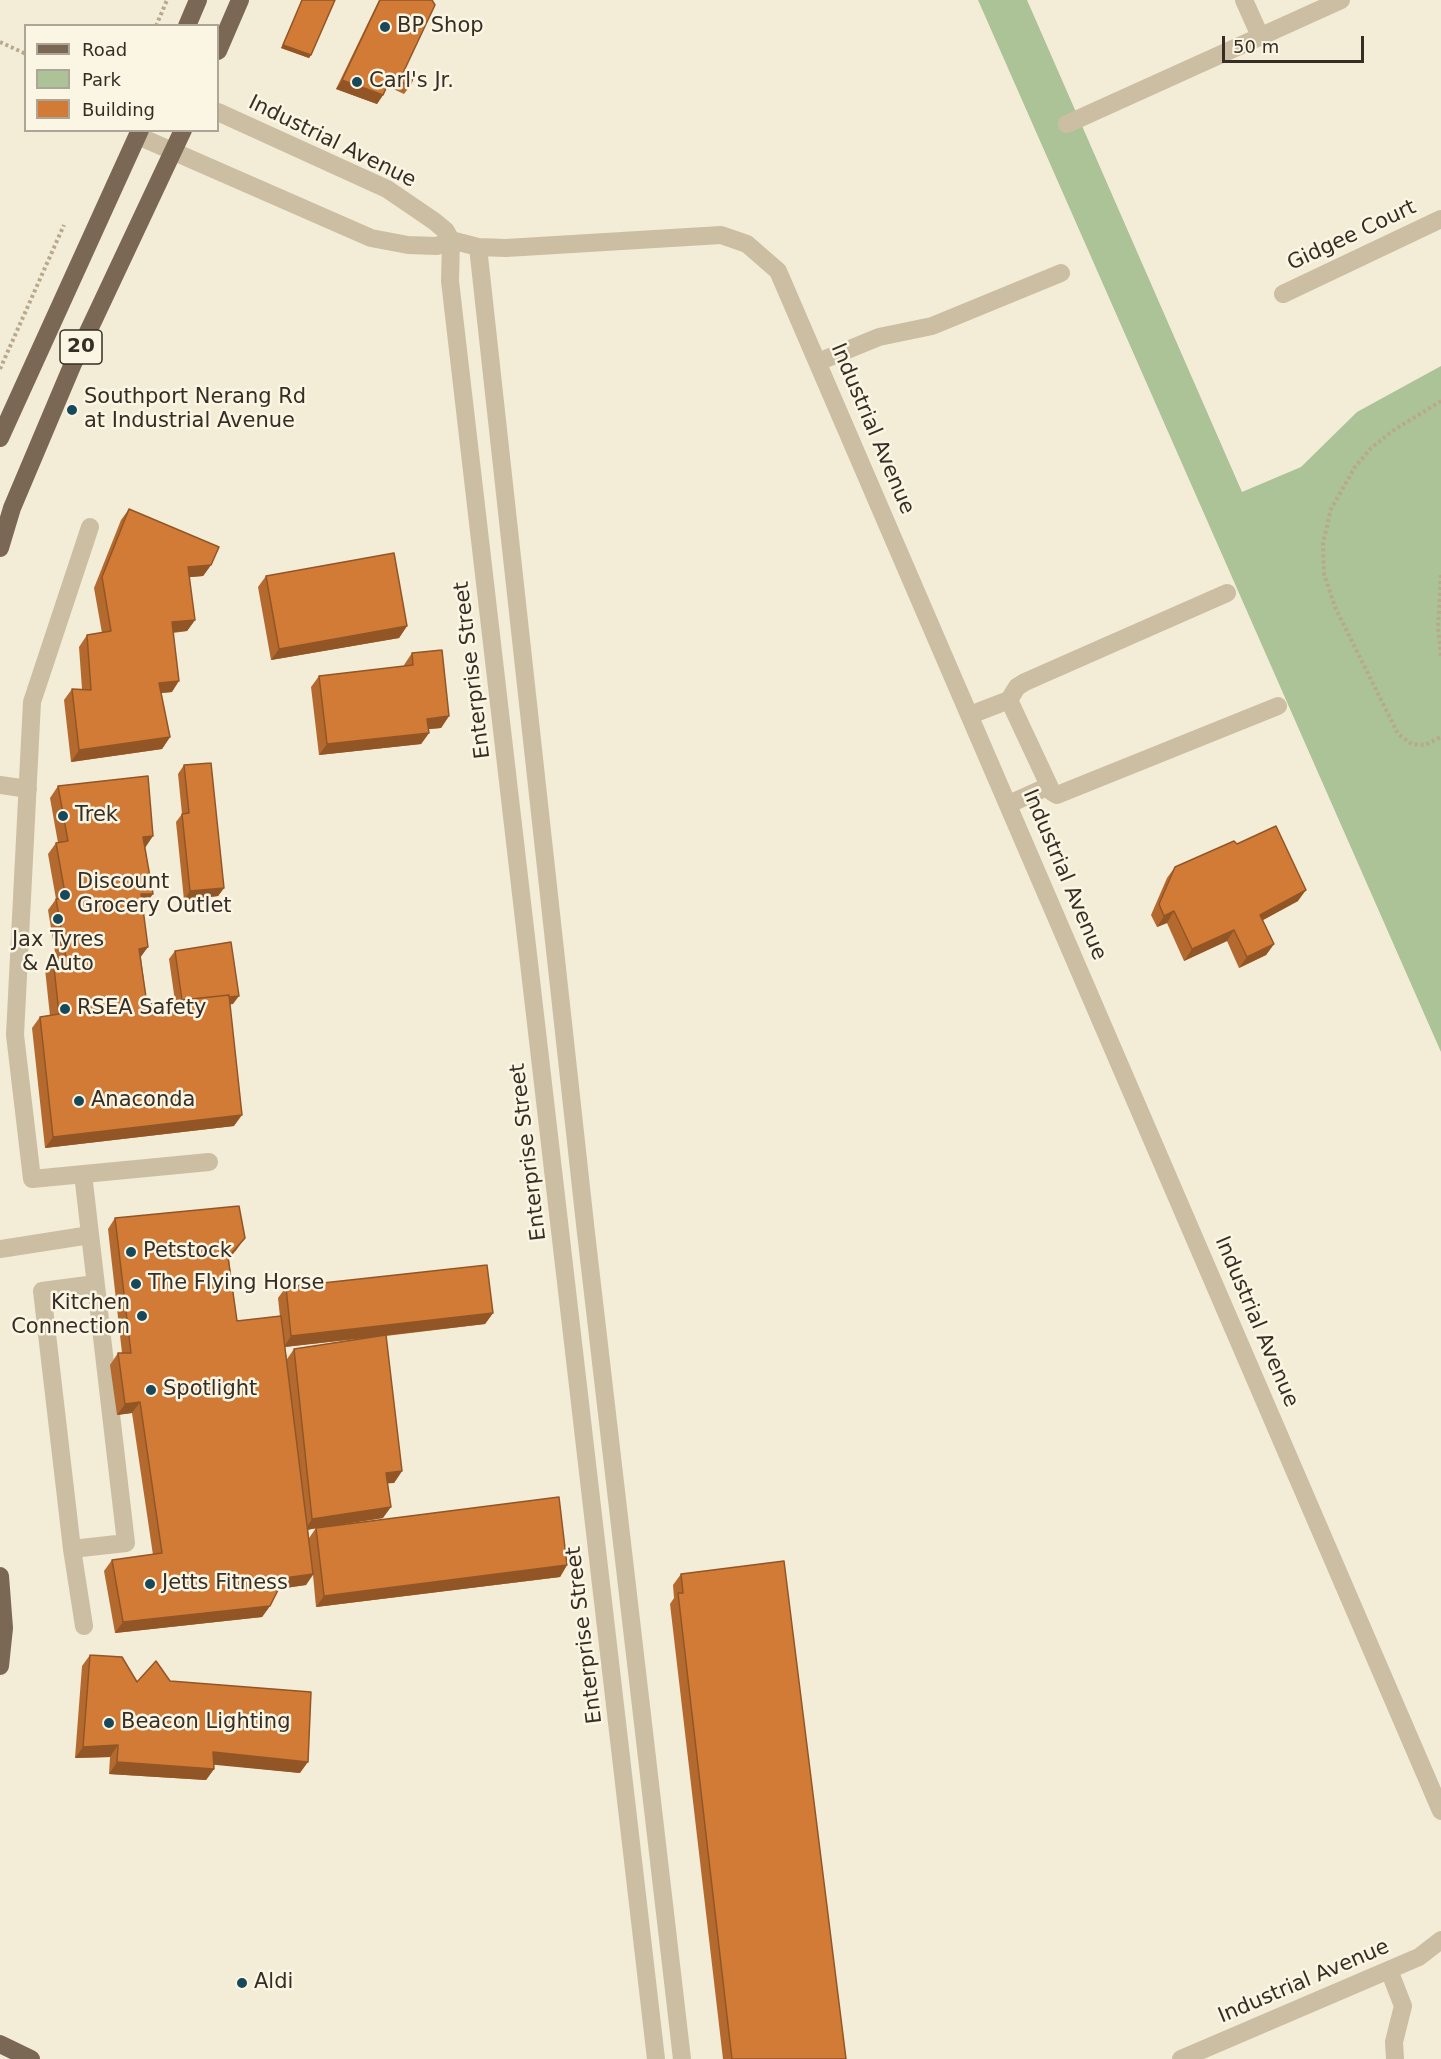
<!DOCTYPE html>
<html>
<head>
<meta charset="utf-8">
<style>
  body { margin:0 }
  #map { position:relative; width:1441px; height:2059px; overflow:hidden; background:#f3ecd7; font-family:"DejaVu Sans",sans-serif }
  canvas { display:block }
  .legend { position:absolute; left:24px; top:24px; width:195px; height:108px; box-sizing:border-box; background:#fbf5e4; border:2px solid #aca598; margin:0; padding:8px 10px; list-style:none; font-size:18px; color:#362e25 }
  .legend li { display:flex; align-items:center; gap:12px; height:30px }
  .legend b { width:30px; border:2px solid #aca598 }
  .scale { position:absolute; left:1222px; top:36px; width:142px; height:27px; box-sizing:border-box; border:3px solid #362e25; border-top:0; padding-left:8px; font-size:18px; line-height:21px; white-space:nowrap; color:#362e25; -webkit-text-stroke:4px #fbf5e4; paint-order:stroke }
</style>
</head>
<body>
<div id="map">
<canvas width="1441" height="2059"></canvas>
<ul class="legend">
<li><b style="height:8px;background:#7a6855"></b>Road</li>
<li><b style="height:16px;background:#abc396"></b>Park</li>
<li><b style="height:16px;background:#d17b37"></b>Building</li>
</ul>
<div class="scale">50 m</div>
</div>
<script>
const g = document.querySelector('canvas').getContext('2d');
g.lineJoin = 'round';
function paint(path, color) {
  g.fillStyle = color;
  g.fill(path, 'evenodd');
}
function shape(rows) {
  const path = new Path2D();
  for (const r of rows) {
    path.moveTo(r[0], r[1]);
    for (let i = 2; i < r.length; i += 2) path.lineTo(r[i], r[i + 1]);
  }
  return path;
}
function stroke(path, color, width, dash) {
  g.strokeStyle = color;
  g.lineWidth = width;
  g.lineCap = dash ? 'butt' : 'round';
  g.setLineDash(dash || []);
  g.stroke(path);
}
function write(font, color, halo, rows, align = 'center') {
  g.font = font + ' "DejaVu Sans",sans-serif';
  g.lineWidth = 5;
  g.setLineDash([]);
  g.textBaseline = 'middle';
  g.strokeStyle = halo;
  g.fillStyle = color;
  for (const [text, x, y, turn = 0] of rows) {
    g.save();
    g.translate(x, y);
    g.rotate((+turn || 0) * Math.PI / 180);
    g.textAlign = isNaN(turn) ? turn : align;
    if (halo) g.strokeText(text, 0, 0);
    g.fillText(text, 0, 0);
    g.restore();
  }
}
paint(shape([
  [978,0,1027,0,1242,492,1301,467,1357,412,1441,366,1441,1052]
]), '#abc396');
stroke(shape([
  [156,26,167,0],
  [0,42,26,54],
  [0,369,64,225],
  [1441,401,1394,430,1371,448,1355,467,1331,509,1323,543,1324,574,1335,607,1398,734,1412,744,1425,745,1441,737],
  [1441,575,1438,628,1441,656]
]), '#b8a88c', 4, [3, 3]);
stroke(shape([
  [1244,0,1260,36],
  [218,112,387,189,434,221,446,231,451,240,450,281,656,2059],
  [1067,124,1341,0],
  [138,136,371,238,408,245,437,246,451,240,478,247,506,248,721,235,747,244,778,271,1441,1811],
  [478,247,586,1233,682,2059],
  [1283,294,1441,219],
  [818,362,879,337,932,326,1061,273],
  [90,527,32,702,15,1035,32,1179,209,1162],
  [1227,593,1025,682,1017,687,1009,700,1052,792,1057,795,1278,706],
  [970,715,1009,700],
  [0,785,28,789],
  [1009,804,1049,786],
  [83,1174,126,1543,72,1549,42,1291,95,1284],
  [0,1249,90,1235],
  [72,1549,84,1626],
  [1389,1970,1403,2006,1394,2042,1395,2059],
  [1181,2059,1419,1957,1441,1940]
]), '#ccbea2', 18);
stroke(shape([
  [187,26,198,0],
  [218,51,240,0],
  [0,438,140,130],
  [0,548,12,508,72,366,183,130],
  [0,1576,4,1628,0,1666],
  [0,2044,31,2059]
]), '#7a6855', 18);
paint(shape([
  [302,0,335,0,309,58,281,48],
  [379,0,432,0,403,73,410,86,404,94,387,86,383,95,377,104,336,89],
  [129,509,211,565,203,576,189,577,195,620,187,631,173,633,172,692,161,693,170,737,162,749,71,762,64,700,72,689,82,689,79,647,87,635,102,633,94,588,121,520],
  [266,576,407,626,399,638,271,660,258,587],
  [412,653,449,716,441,728,428,729,429,733,421,744,319,755,311,687,319,676,404,666,404,665],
  [184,765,224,888,218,896,184,900,176,822,182,814,178,774],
  [58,786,145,848,145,905,142,905,141,958,147,1004,175,1001,169,959,175,951,233,1004,230,1004,234,1126,45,1148,32,1028,40,1017,50,1016,45,969,53,958,56,958,48,910,56,899,48,854,56,843,58,843,50,798],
  [1237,844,1298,901,1263,920,1274,944,1266,955,1239,968,1227,941,1184,961,1167,923,1157,927,1151,915,1167,878,1175,867],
  [115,1218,237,1249,229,1259,237,1321,280,1317,278,1298,286,1287,493,1313,485,1324,386,1336,402,1471,394,1483,387,1483,383,1518,326,1527,567,1565,560,1577,316,1607,313,1575,306,1585,279,1589,270,1606,262,1617,115,1633,104,1571,112,1560,153,1555,132,1413,117,1415,110,1365,118,1353,122,1353,108,1229],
  [366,1338,294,1349,287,1359,285,1347],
  [316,1528,309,1538,308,1530],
  [681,1574,846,2059,723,2059,670,1604,674,1598,673,1585],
  [90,1655,137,1682,170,1681,300,1773,214,1764,214,1769,206,1780,109,1774,110,1757,75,1758,82,1666]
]), '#b46a2f');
paint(shape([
  [283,45,311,55,309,58,281,48],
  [342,80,383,95,377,104,336,89],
  [211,565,203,576,180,578,188,567],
  [195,620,187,631,164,633,172,622],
  [407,626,399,638,271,660,279,649],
  [179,681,172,692,151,694,159,683],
  [449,716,441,728,419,730,427,719],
  [429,733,421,744,319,755,327,744],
  [170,737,162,749,71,762,79,750],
  [153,836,145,848,143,837],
  [224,888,218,896,184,900,190,891],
  [1306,890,1298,901,1252,926,1260,915],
  [141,894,153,894,145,905,133,906],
  [1174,911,1167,923,1157,927,1164,916],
  [1234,930,1227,941,1184,961,1192,949],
  [1274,944,1266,955,1239,968,1247,957],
  [148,947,140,958,139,949],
  [239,996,233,1004,176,1012,182,1004],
  [242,1115,234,1126,45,1148,53,1137],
  [245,1238,237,1249,220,1268,228,1257],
  [493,1313,485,1324,284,1347,291,1336],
  [140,1402,132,1413,117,1415,125,1404],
  [402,1471,394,1483,378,1484,386,1473],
  [391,1507,383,1518,305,1530,312,1519],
  [567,1565,560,1577,316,1607,324,1596],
  [313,1574,306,1585,277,1589,284,1578],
  [270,1606,262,1617,115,1633,123,1622],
  [118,1745,110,1757,75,1758,83,1747],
  [213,1752,308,1762,300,1773,206,1764],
  [117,1762,214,1769,206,1780,109,1774]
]), '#925626');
const building = shape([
  [302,0,335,0,311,55,283,45,302,0],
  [380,0,432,0,435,5,403,73,413,78,410,86,391,77,383,95,342,80,380,0],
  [129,509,219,547,211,565,188,567,195,620,172,622,179,681,159,683,170,737,79,750,72,689,91,690,87,635,111,631,102,577,129,509],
  [394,553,407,626,279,649,266,576,394,553],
  [442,650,449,716,427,719,429,733,327,744,319,676,413,665,412,653,442,650],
  [211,763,224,888,190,891,182,814,189,813,184,765,211,763],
  [148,776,153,836,143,837,153,894,141,894,148,947,139,949,147,1004,229,995,242,1115,53,1137,40,1017,59,1014,53,958,66,958,56,899,66,899,56,843,68,841,58,786,148,776],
  [1276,826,1306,890,1260,915,1274,944,1247,957,1234,930,1192,949,1174,911,1164,916,1159,904,1175,867,1234,841,1237,844,1276,826],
  [231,942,239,996,229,997,229,995,182,1000,175,951,231,942],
  [239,1206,245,1238,228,1257,237,1321,281,1316,313,1574,284,1578,270,1606,123,1622,112,1560,162,1553,140,1402,125,1404,118,1353,131,1353,115,1218,239,1206],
  [487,1265,493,1313,291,1336,286,1287,487,1265],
  [386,1335,402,1471,386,1473,391,1507,312,1519,294,1349,386,1335],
  [559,1497,567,1565,324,1596,316,1528,559,1497],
  [784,1561,846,2059,732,2059,678,1593,683,1593,681,1574,784,1561],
  [90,1655,122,1657,137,1682,156,1661,170,1681,311,1692,308,1762,213,1752,214,1769,117,1762,118,1745,83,1747,90,1655]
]);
paint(building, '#d17b37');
stroke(building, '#925626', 1.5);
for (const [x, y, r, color] of [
  [385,27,6,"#17495b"],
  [357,82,6,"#17495b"],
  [72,410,6,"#17495b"],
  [63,816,6,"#17495b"],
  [65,895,6,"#17495b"],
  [58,919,6,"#17495b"],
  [65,1009,6,"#17495b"],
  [79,1101,6,"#17495b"],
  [131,1252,6,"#17495b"],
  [136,1284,6,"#17495b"],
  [142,1316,6,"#17495b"],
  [151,1390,6,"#17495b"],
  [150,1584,6,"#17495b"],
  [109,1723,6,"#17495b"],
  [242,1983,6,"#17495b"]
]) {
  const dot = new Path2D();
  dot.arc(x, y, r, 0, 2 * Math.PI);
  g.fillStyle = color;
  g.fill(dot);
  stroke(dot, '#fbf5e4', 2);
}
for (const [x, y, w] of [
  [81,347,42]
]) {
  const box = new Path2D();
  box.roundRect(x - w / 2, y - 17, w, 34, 4.5);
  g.fillStyle = '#fbf5e4';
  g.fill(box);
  stroke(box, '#362e25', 1.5);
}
write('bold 20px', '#362e25', null, [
  ["20",81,347]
]);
write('21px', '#362e25', '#fbf5e4', [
  ["BP Shop",397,27],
  ["Carl's Jr.",369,82],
  ["Southport Nerang Rd",84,398],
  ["at Industrial Avenue",84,422],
  ["Trek",75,816],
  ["Discount",77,883],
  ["Grocery Outlet",77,907],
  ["Jax Tyres",58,941,"center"],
  ["& Auto",58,965,"center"],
  ["RSEA Safety",77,1009],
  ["Anaconda",91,1101],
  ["Petstock",143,1252],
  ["The Flying Horse",148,1284],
  ["Kitchen",130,1304,"right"],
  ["Connection",130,1328,"right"],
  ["Spotlight",163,1390],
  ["Jetts Fitness",162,1584],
  ["Beacon Lighting",121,1723],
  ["Aldi",254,1983]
], 'left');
write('21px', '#362e25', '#fbf5e4', [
  ["Industrial Avenue",332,142,26],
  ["Gidgee Court",1352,236,-25],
  ["Industrial Avenue",872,429,67],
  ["Enterprise Street",473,670,-97],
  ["Industrial Avenue",1064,875,67],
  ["Enterprise Street",529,1152,-97],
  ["Industrial Avenue",1256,1322,67],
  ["Enterprise Street",585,1635,-97],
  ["Industrial Avenue",1304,1982,-23]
]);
</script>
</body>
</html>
